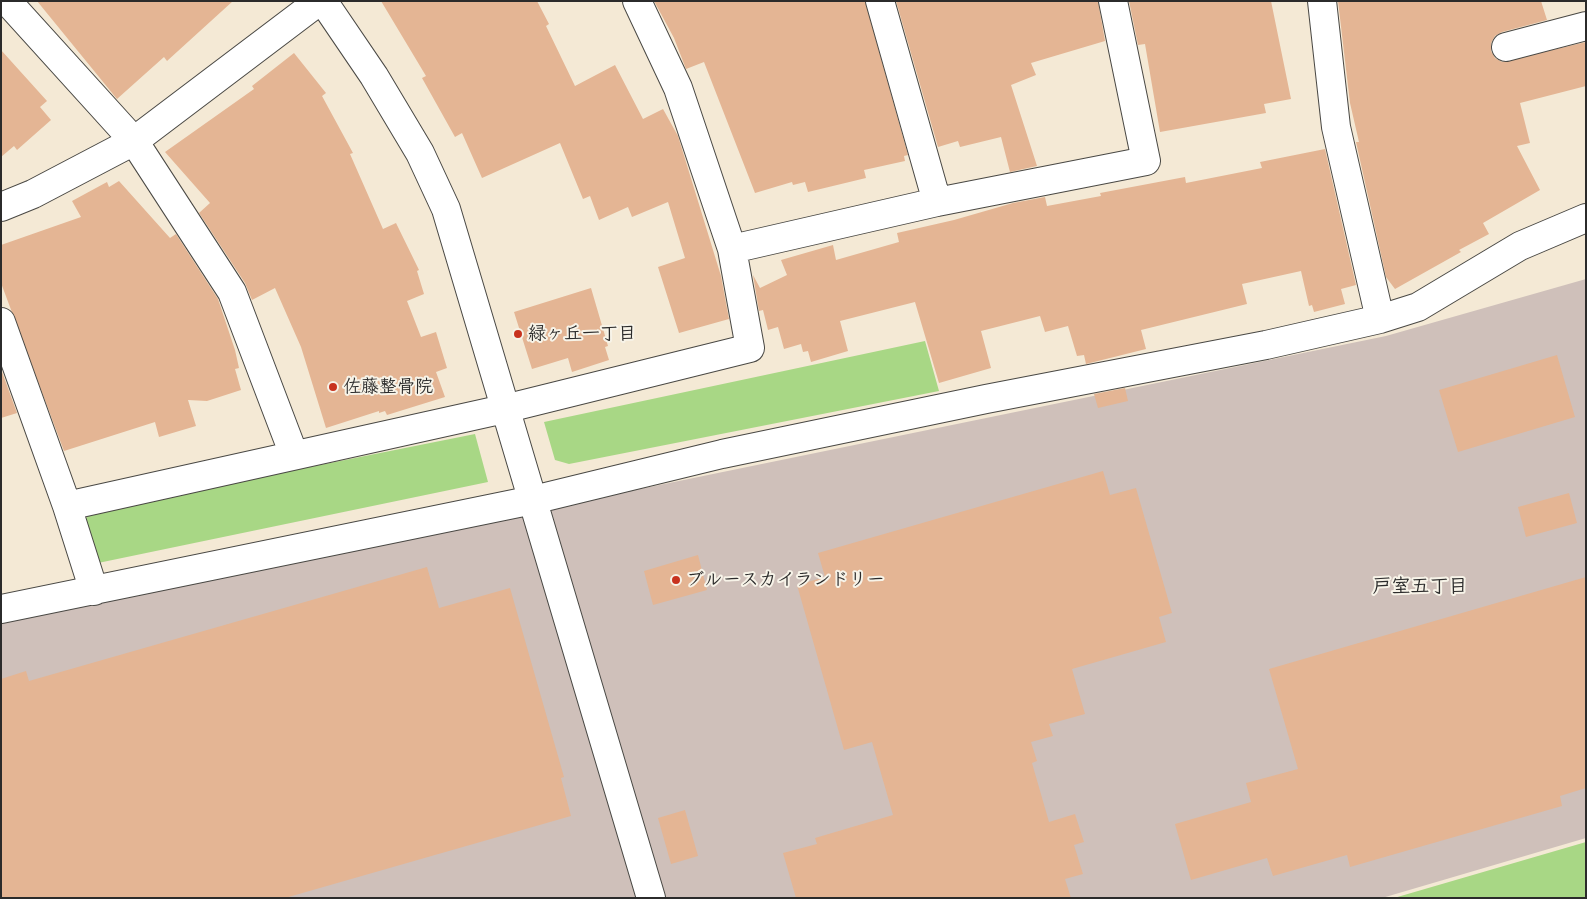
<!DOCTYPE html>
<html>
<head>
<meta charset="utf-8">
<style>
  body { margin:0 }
  #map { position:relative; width:1587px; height:899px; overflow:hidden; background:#f4e9d5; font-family:Caveat,sans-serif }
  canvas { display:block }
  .frame { position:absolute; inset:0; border:2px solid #2b2b2b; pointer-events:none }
</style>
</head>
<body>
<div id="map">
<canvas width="1587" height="899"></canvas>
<div class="frame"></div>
</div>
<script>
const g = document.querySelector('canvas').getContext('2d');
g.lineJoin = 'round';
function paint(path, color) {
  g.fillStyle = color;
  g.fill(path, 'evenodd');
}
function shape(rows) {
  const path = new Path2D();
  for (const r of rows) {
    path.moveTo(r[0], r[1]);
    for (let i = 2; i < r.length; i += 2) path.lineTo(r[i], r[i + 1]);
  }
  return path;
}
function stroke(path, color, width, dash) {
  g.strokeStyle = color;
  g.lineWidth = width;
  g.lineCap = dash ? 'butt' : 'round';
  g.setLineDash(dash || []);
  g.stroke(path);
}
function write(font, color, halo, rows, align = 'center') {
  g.font = font + ' Caveat,"Klee One",sans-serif';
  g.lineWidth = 4;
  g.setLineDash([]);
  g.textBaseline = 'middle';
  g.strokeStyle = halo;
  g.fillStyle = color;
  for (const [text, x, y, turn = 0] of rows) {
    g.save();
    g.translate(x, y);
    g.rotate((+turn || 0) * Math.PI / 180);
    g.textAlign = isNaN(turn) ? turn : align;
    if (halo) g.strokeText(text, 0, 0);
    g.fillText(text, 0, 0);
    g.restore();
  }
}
paint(shape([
  [1586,279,1586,838,1382,898,1,898,1,620,1386,336]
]), '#cfc0ba');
paint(shape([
  [925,341,939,391,569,464,555,460,544,422],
  [475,434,488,482,98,563,82,526,90,511],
  [1586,842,1586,898,1394,898]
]), '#a8d785');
paint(shape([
  [37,1,233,1,167,61,164,57,117,99],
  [381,1,537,1,549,24,546,26,575,86,615,65,643,119,663,109,678,136,721,276,729,319,679,333,658,267,685,258,668,202,632,217,628,207,599,220,590,196,583,199,560,143,482,178,462,133,455,137,422,78,426,76],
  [654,1,865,1,908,155,904,156,905,161,864,170,866,178,808,192,805,182,793,185,792,182,755,193,704,62,686,69,674,38],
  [896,1,1098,1,1105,41,1031,63,1036,75,1011,85,1037,166,1010,172,1001,137,960,147,958,141,938,147],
  [1129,1,1271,1,1291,99,1264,104,1266,113,1160,132,1145,44,1138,45],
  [1338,1,1541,1,1547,20,1502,32,1495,36,1491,43,1491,51,1495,58,1502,62,1586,42,1586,86,1520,103,1530,143,1517,146,1540,190,1483,223,1489,234,1459,250,1461,252,1395,289,1386,277,1356,142,1359,142,1350,103],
  [1,50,47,101,40,107,51,120,17,150,14,146,1,157],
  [294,53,326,93,322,96,353,153,350,154,383,229,396,223,419,270,417,271,424,294,407,301,421,337,436,332,447,368,436,372,445,397,387,415,385,411,379,413,379,411,326,428,301,347,275,288,252,300,245,283,199,213,210,203,165,152,254,89,252,86],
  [1325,149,1356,285,1341,289,1345,304,1314,312,1312,305,1309,306,1301,271,1242,284,1247,304,1141,330,1146,349,1086,364,1084,355,1077,356,1068,326,1045,332,1040,316,981,331,991,368,939,383,915,302,840,321,848,351,811,362,808,351,803,352,801,344,784,349,778,327,768,330,763,310,759,311,753,275,760,288,787,275,781,260,833,245,836,260,899,242,897,233,954,220,1013,203,1045,197,1047,206,1101,196,1100,193,1185,177,1186,183,1262,168,1260,162],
  [119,181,170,238,176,234,218,299,235,350,239,368,235,369,241,390,207,401,188,400,196,426,159,437,155,422,64,451,1,283,1,245,81,217,72,201,107,182,109,187],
  [591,288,608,346,605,347,609,360,572,372,568,358,532,369,514,312],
  [1557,355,1575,417,1458,452,1439,390],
  [1,369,17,413,1,418],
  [1125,388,1128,401,1098,408,1094,394],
  [1103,471,1110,495,1136,488,1172,613,1159,617,1166,642,1072,669,1085,714,1049,724,1053,736,1031,742,1037,761,1032,763,1049,822,1075,814,1084,842,1074,845,1083,874,1065,879,1071,898,796,898,783,853,817,844,815,838,893,815,872,742,844,750,797,585,825,577,818,553],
  [1569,493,1577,523,1526,537,1518,507],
  [698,555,707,590,653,605,644,571],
  [427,567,439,608,510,588,564,777,561,778,571,816,285,898,1,898,1,679,26,671,29,681],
  [1586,577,1586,788,1560,796,1562,806,1350,867,1347,855,1273,876,1267,858,1191,880,1175,824,1251,802,1246,783,1298,769,1269,669],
  [685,810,698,856,671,864,658,818]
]), '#e4b594');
const minor = shape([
  [7,1,134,141,232,292,294,455],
  [323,1,374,76,420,153,446,209,651,898],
  [637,1,678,88,732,249,937,202,880,1],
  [1322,1,1336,127,1380,319],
  [1506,47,1586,26],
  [937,202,1146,161,1113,1],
  [1,207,33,194,134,141,319,1],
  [1,322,67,506,504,409,750,348,732,249],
  [67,506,94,591],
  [1,609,533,500,722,454,986,399,1266,345,1380,319,1418,307,1520,246,1586,218]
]);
stroke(minor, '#494844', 30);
stroke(minor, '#fff', 28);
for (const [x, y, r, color] of [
  [518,334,5,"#c8321e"],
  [333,387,5,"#c8321e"],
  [676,580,5,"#c8321e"]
]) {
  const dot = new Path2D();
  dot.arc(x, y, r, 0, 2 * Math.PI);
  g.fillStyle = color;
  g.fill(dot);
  stroke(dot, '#f7f3e8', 2);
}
write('bold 18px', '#2b2b2b', '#f7f3e8', [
  ["緑ヶ丘一丁目",528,334],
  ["佐藤整骨院",343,387],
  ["ブルースカイランドリー",686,580]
], 'left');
write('bold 19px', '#2b2b2b', '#f7f3e8', [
  ["戸室五丁目",1420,587]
]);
</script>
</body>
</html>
